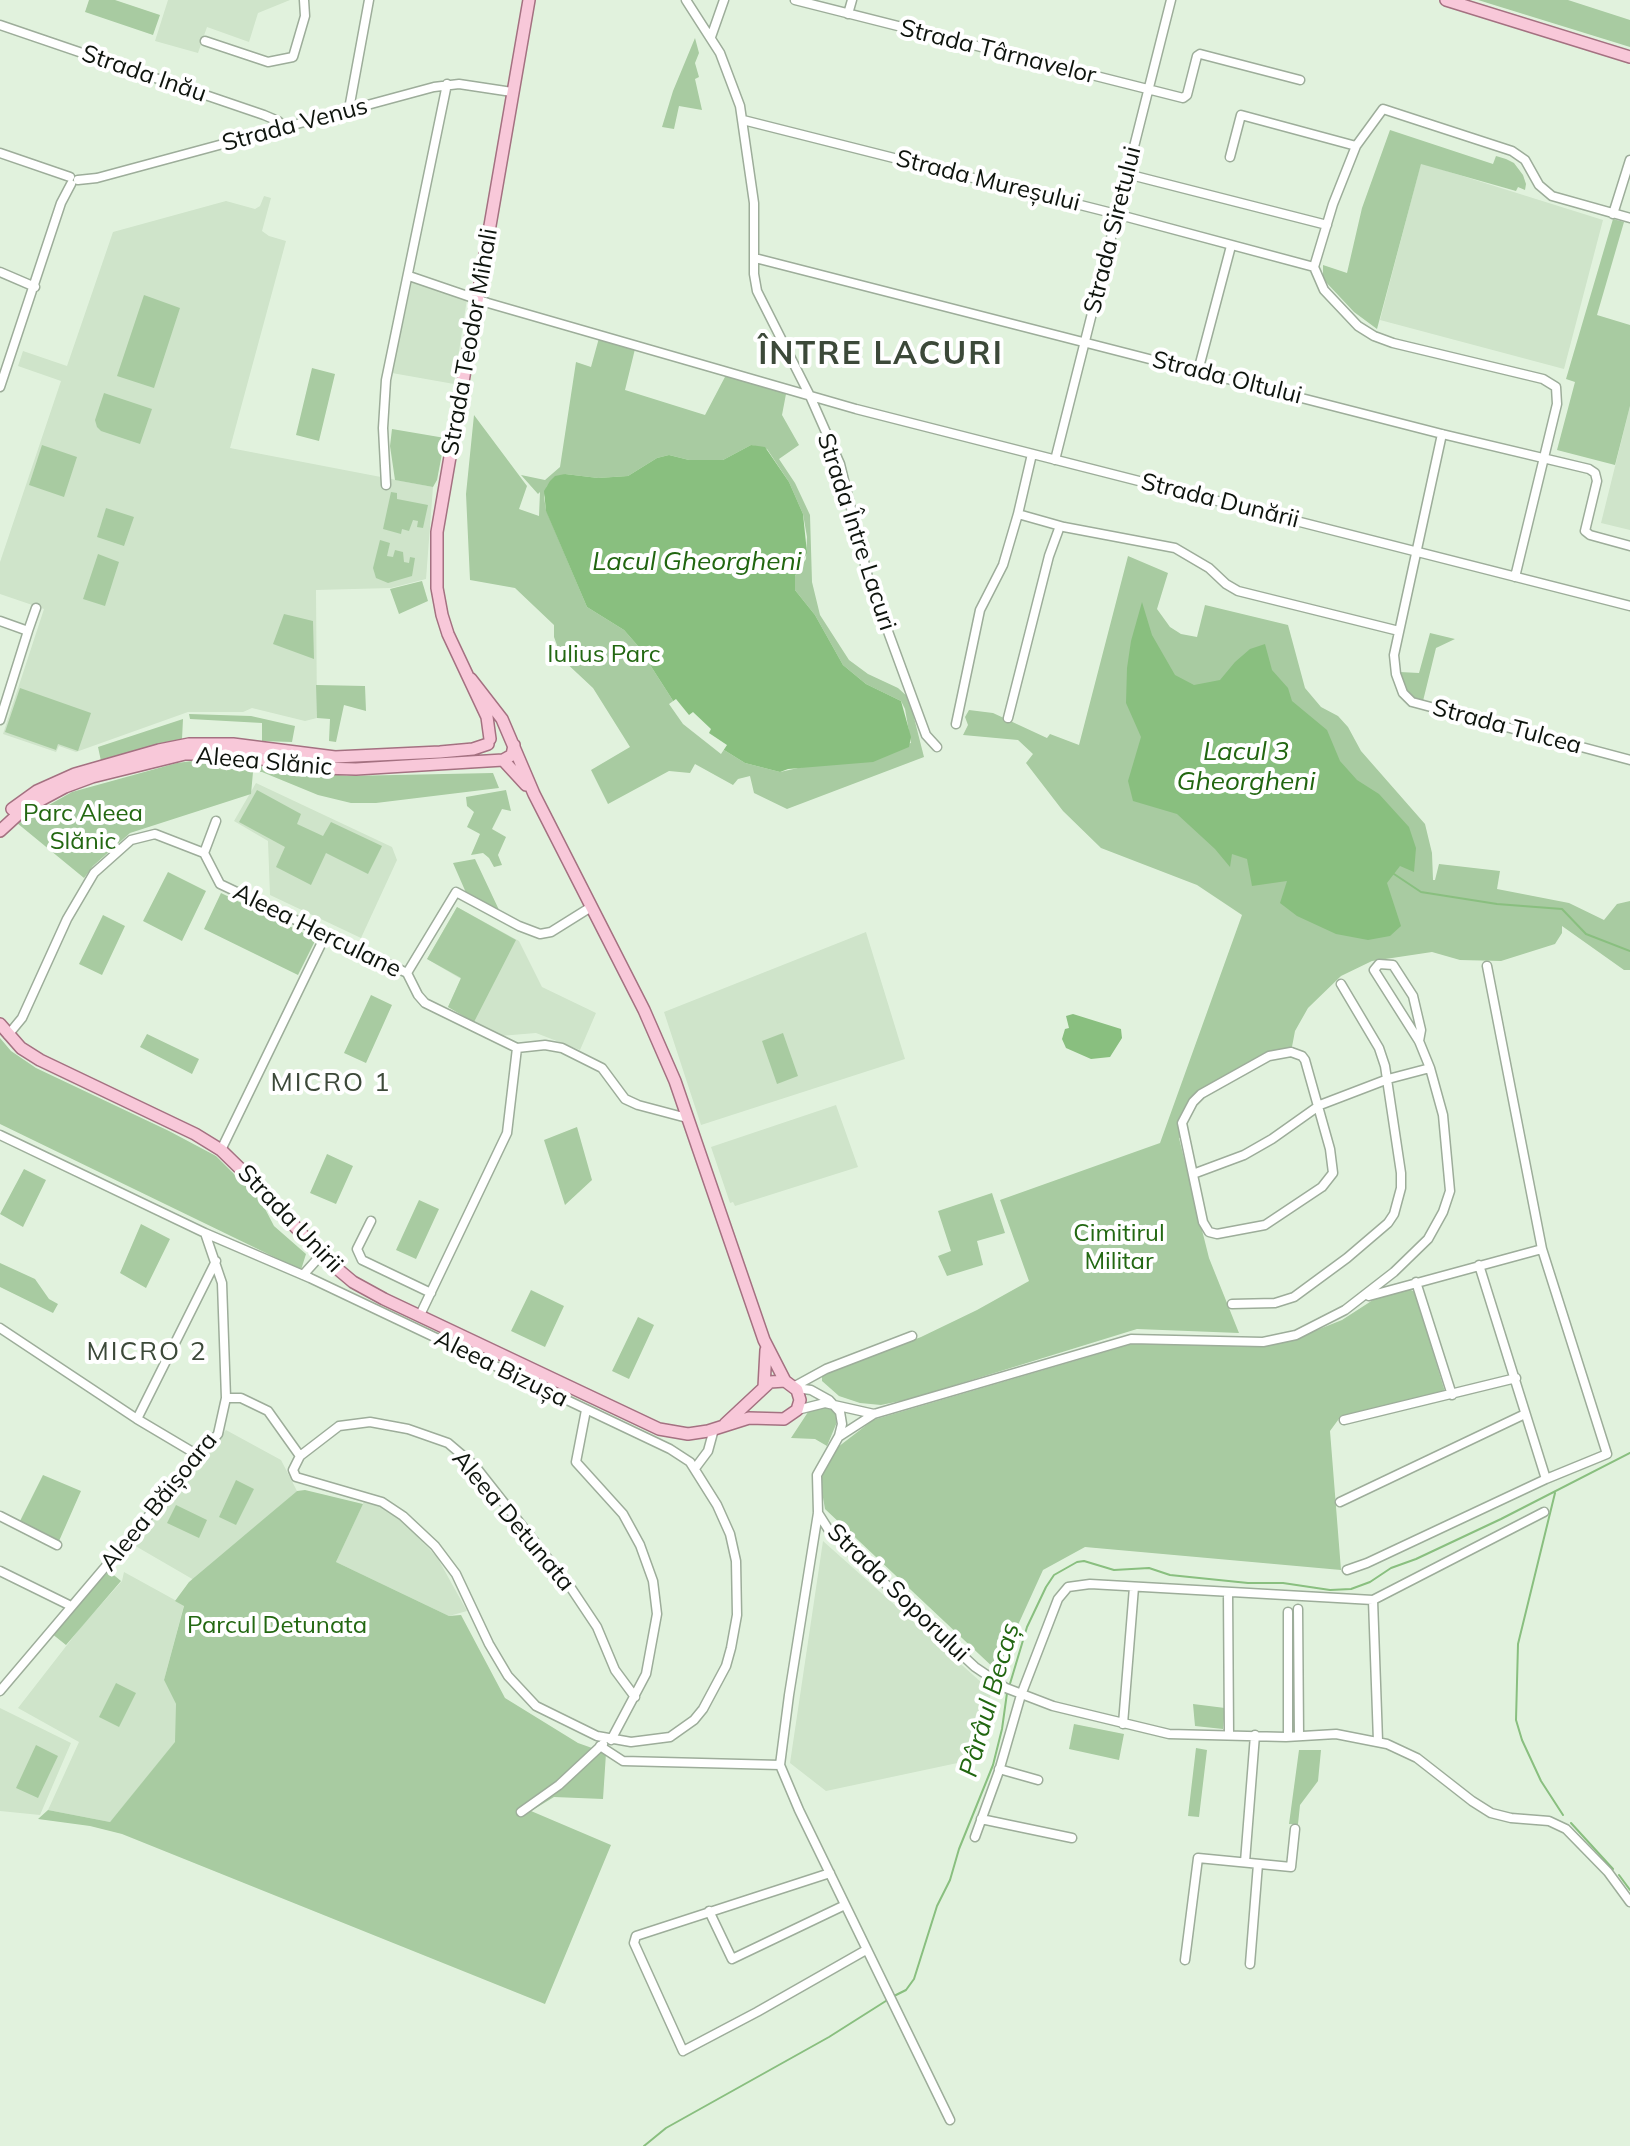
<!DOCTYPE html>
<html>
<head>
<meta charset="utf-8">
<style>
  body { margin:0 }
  canvas { display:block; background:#e1f2dd }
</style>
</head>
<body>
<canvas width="1630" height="2146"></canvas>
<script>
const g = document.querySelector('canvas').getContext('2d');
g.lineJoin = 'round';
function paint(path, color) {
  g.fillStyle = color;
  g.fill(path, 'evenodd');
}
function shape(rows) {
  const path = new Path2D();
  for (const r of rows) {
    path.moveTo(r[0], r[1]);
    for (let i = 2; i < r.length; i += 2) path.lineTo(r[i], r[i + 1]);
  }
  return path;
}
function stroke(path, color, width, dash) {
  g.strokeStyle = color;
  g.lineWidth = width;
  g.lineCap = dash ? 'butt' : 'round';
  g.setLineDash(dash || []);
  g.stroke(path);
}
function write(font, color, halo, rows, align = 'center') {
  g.font = font + ' Mulish,sans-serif';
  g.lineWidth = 8;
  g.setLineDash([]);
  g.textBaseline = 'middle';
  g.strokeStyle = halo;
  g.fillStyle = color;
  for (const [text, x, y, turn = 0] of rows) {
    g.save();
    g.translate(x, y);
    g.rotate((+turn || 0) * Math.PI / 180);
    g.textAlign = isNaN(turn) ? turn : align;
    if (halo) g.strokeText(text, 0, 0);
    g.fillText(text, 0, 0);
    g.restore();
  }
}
paint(shape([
  [168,0,290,0,258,13,249,42,207,27,198,53,155,41],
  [1421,163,1603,220,1564,369,1380,320],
  [264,196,271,198,262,231,269,236,286,241,230,448,433,487,426,579,391,588,316,590,317,718,305,721,252,708,243,712,188,712,76,752,59,746,56,752,3,734,44,609,0,594,0,562,61,381,18,366,23,351,67,366,113,232,226,201,255,209,260,206],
  [412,281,467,299,454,384,392,373],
  [1630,406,1630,530,1601,523],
  [256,783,392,847,397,860,361,938,270,895,268,841,234,821],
  [457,907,519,941,542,987,596,1013,580,1050,536,1033,500,1036,448,1007,461,979,427,959],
  [866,932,905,1059,701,1125,664,1012],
  [836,1105,858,1167,735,1206,733,1202,730,1203,711,1147],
  [226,1430,281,1460,297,1491,194,1580,132,1544],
  [366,1497,403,1522,437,1557,467,1611,449,1616,336,1562],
  [823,1541,991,1691,981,1758,826,1791,790,1763],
  [124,1572,184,1605,164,1680,176,1704,176,1742,110,1822,48,1810,79,1742,18,1708,81,1627,122,1581],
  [0,1708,71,1743,40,1815,0,1811]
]), '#cfe4ca');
paint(shape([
  [89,0,115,0,160,15,153,35,85,12],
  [1478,0,1568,0,1630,20,1630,47],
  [695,38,699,53,695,63,699,77,695,79,702,110,679,106,674,129,662,127,673,91],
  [1390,130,1493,164,1496,156,1506,159,1514,163,1523,175,1526,184,1525,190,1518,187,1516,191,1421,164,1377,329,1354,312,1323,279,1323,265,1347,273,1362,208],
  [1613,219,1624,222,1597,315,1630,325,1630,406,1615,465,1557,450,1575,382,1566,379],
  [144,295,180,308,154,388,117,376],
  [599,338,635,349,625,390,705,415,726,375,786,394,782,415,799,445,779,459,795,483,810,515,812,582,820,615,849,660,868,674,898,688,909,698,924,757,787,809,754,793,750,776,738,779,733,785,695,764,690,773,669,771,608,804,591,770,630,747,593,688,562,659,554,637,554,625,515,588,470,580,466,494,474,415,527,486,519,509,539,516,540,492,538,494,521,475,545,480,560,467,576,362,591,367],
  [751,445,767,449,789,482,803,514,807,537,806,559,795,576,795,590,815,615,843,665,866,684,901,701,905,709,911,743,780,772,745,763,708,740,686,721,638,646,624,630,587,607,546,510,544,497,547,486,565,474,598,478,628,476,657,458,669,455,689,460,710,462,723,460],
  [312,368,335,374,319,441,296,435],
  [104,393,152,409,140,444,101,431,97,427,95,420],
  [392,429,445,438,437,480,433,487,395,480,390,446],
  [42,445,77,457,64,497,29,485],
  [391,492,397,493,397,499,428,505,423,528,417,527,418,521,413,520,409,531,402,529,401,534,383,529],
  [106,508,134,517,124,546,97,537],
  [380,540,390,543,387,556,393,557,395,550,403,552,404,562,409,563,410,557,415,558,412,576,388,583,376,578,373,568],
  [98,554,119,562,105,606,83,599],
  [1128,556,1168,573,1157,609,1170,627,1181,634,1197,637,1205,605,1288,625,1305,688,1321,707,1338,716,1348,727,1361,751,1425,824,1432,853,1433,880,1435,880,1439,864,1500,871,1497,889,1569,903,1604,920,1617,904,1630,901,1630,970,1624,970,1562,926,1562,933,1555,944,1501,961,1460,960,1432,952,1372,961,1341,976,1308,1008,1295,1031,1291,1052,1269,1056,1201,1094,1182,1123,1183,1136,1179,1138,1209,1258,1239,1333,1137,1329,910,1399,881,1405,860,1403,839,1396,822,1381,822,1375,921,1337,977,1310,1029,1281,1000,1200,1160,1143,1242,915,1197,885,1101,848,1063,811,1026,763,1033,754,1018,740,963,735,968,725,965,717,969,710,993,713,1047,738,1050,734,1079,745],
  [422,581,428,601,399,614,390,589],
  [284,614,313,621,314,659,273,644],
  [1430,633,1455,639,1436,648,1423,701,1411,698,1407,694,1400,672,1419,673],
  [316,685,365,686,366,711,344,705,336,742,329,741,330,719,317,718],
  [20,688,91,713,78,751,58,744,56,750,5,732],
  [189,714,251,716,295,726,292,742,262,741,262,723,190,719],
  [183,719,182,739,101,761,98,747],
  [200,760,252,761,253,765,347,776,493,773,499,788,376,803,351,803,318,795,262,772,253,772,251,794,130,833,93,866,84,878,17,823,72,792,177,763],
  [257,790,301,814,297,824,323,836,331,822,382,846,368,874,326,853,311,885,276,867,285,847,239,822],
  [506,790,511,811,502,809,492,829,506,837,498,855,502,865,494,867,489,858,483,853,471,855,480,834,467,827,474,812,467,806,466,797],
  [475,859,500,912,467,895,453,863],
  [168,872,206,891,182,941,143,921],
  [221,893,316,939,298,975,204,929],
  [457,907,516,940,474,1022,448,1007,461,978,427,959],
  [103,915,125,926,102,975,79,964],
  [371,995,392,1005,366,1063,344,1053],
  [783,1033,798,1076,777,1084,762,1041],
  [147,1034,199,1059,192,1074,140,1047],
  [0,1038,11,1051,36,1068,169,1131,216,1156,261,1201,274,1226,306,1254,301,1270,0,1124],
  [577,1127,592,1180,565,1205,544,1140],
  [327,1154,353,1166,336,1204,310,1193],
  [24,1169,46,1180,23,1227,0,1214],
  [992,1193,1005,1233,977,1241,983,1265,947,1276,938,1256,951,1251,938,1211],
  [419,1200,439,1209,416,1259,396,1250],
  [141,1224,170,1239,146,1288,120,1273],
  [0,1263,35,1279,49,1299,58,1304,53,1313,0,1287],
  [1407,1288,1415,1292,1445,1392,1341,1416,1330,1431,1341,1570,1085,1547,1043,1570,997,1671,825,1509,821,1486,823,1470,838,1447,873,1420,1142,1341,1250,1347,1297,1338,1342,1320,1376,1298],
  [531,1290,564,1306,545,1347,511,1331],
  [638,1317,654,1325,629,1379,612,1371],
  [817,1405,830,1407,836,1414,837,1422,827,1446,815,1439,791,1438,810,1409],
  [43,1475,81,1491,59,1541,20,1521],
  [236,1480,254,1489,236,1525,219,1517],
  [305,1490,363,1504,336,1562,449,1616,461,1615,505,1698,578,1743,606,1753,603,1799,554,1797,531,1811,611,1845,545,2004,122,1834,90,1826,38,1819,48,1810,110,1822,175,1742,176,1704,164,1680,184,1606,175,1601,189,1582,297,1491],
  [176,1505,207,1520,199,1538,167,1523],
  [109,1571,121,1581,66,1645,51,1633],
  [116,1683,136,1693,119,1727,99,1717],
  [1193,1704,1225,1708,1223,1729,1195,1726],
  [1074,1724,1124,1734,1119,1760,1069,1749],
  [36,1745,58,1756,38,1798,16,1788],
  [1196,1748,1207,1750,1199,1817,1188,1816],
  [1299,1750,1321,1750,1318,1781,1300,1805,1298,1824,1289,1824]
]), '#a8cba1');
paint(shape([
  [751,445,765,447,789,482,803,514,807,553,795,576,795,590,815,615,843,665,866,684,901,701,911,737,909,747,873,762,788,769,780,772,745,763,708,740,686,721,638,646,624,630,587,607,546,511,544,491,550,481,555,476,565,474,598,478,628,476,657,458,669,455,689,460,723,460],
  [1142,602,1152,635,1175,675,1194,685,1220,680,1235,662,1250,649,1265,644,1272,670,1288,688,1292,701,1327,730,1340,761,1357,780,1379,794,1409,827,1416,848,1414,872,1400,866,1387,883,1401,926,1390,936,1368,940,1336,934,1297,916,1280,903,1287,881,1252,886,1247,859,1232,854,1230,867,1215,849,1177,814,1133,801,1128,781,1141,737,1126,703,1127,668,1131,641],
  [1073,1014,1121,1029,1122,1038,1110,1057,1091,1059,1066,1048,1062,1039,1065,1029,1069,1028,1066,1016]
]), '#89bf7f');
paint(shape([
  [676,699,689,715,693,712,711,729,709,733,727,745,721,754,683,724,669,704]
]), '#e1f2dd');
stroke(shape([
  [1394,874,1421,892,1497,904,1562,909,1586,934,1630,951],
  [1555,1493,1518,1644,1516,1720,1522,1740,1541,1781,1563,1815],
  [1009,1687,1027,1627,1046,1587,1054,1575,1077,1562,1084,1561,1114,1570,1149,1568,1170,1575,1248,1583,1283,1583,1330,1590,1351,1589,1370,1582,1391,1568,1416,1559,1501,1519,1630,1453],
  [1571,1823,1613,1869],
  [1619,1875,1630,1890],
  [894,1996,906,1990,914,1979,937,1906,950,1880,959,1849,993,1765,1002,1729,1007,1693],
  [644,2146,666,2128,829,2037,889,1999]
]), '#89bf7f', 2);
const minor = shape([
  [686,0,720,53,740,106,754,203,754,274,757,291,810,396,840,464,868,577,926,735,937,747],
  [795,0,1183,98,1187,95,1197,56,1200,54,1300,80],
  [848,14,852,0],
  [0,25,264,115,278,121,285,128],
  [711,37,724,0],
  [205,41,268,62,293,57,305,16,304,0],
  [349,109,369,0],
  [743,120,1116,214,1314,267],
  [0,153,70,177],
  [1230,157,1241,115,1356,146],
  [1127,174,1327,225],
  [78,180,97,178,434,87,459,84,512,92],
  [1613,214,1630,160],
  [755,258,1442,434,1589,469,1595,473,1597,481,1585,531,1590,535,1630,546],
  [0,272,35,287],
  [409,276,488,303,856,409,1630,606],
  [1198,371,1231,246],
  [0,387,61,203,71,184],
  [1442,434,1394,655,1396,674,1403,693,1412,702,1630,760],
  [1032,454,1018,514,1064,527,1175,548,1209,568,1226,584,1238,591,1399,631],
  [1055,460,1171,0],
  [386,485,383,428,386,380,447,84],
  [1515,577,1557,404,1556,387,1543,379,1393,343,1374,336,1358,326,1324,290,1314,267,1333,204,1356,146,1383,109,1512,151,1525,160,1539,185,1552,196,1630,218],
  [0,621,28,631,0,720],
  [28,631,36,608],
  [1008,718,1049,556,1060,526],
  [956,724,980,610,1003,565,1018,514],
  [204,853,216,821],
  [407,973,456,892,519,926,540,934,551,932,591,907],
  [8,1035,22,1018,67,919,94,873,131,840,155,834,204,853,220,884,407,973,418,995,425,1003,517,1048,545,1045,562,1048,602,1068,625,1099,638,1105,687,1118],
  [1291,1052,1302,1056,1305,1060,1330,1149,1333,1173,1322,1187,1265,1225,1217,1234,1209,1232,1203,1222,1182,1123,1193,1102,1201,1094,1269,1056,1291,1052],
  [0,1135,205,1233,310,1278,670,1449,690,1462,717,1505,730,1534,736,1561,737,1615,731,1648,726,1666,703,1709,694,1720,670,1737,631,1742,597,1736,536,1706,508,1676,489,1644,456,1574,435,1546,403,1516,382,1502,296,1477,293,1470,300,1456,339,1426,370,1422,408,1429,448,1443,475,1466,571,1588,597,1627,615,1670,635,1697],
  [221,1150,326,934],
  [1193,1174,1244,1155,1272,1139,1320,1105,1388,1079,1430,1068],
  [371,1221,357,1249,362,1260,431,1293],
  [1479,1265,1546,1479],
  [303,1275,321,1255],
  [1416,1282,1452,1395],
  [1369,1296,1542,1249],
  [1232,1304,1275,1303,1294,1297,1347,1258,1388,1223,1394,1214,1401,1188,1401,1173,1385,1066,1379,1048,1341,984],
  [420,1315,507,1133,517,1048],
  [0,1328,137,1419,201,1457],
  [795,1386,826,1369,912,1336],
  [796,1388,811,1390,829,1400,840,1412,842,1424,839,1436,817,1475,818,1513,789,1695,780,1765,799,1810,950,2120],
  [226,1398,241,1398,268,1411,300,1456],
  [586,1410,576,1462,623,1514,640,1545,653,1581,657,1614,646,1674,611,1740],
  [797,1410,825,1403,874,1414,1131,1339,1263,1342,1296,1335,1345,1310,1394,1272,1428,1239,1443,1212,1450,1191,1443,1115,1430,1068,1419,1041,1374,970,1379,964,1393,965,1413,996,1421,1030,1419,1041],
  [137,1419,216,1261],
  [1344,1420,1516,1378],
  [840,1436,874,1414],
  [696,1467,708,1451,714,1429],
  [1340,1502,1525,1414],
  [818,1513,830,1532,850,1551,975,1667,1006,1688,1053,1706,1169,1734,1286,1737,1336,1734,1387,1744,1417,1758,1472,1801,1491,1813,1511,1818,1549,1821,1566,1829,1608,1872,1630,1902],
  [0,1516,57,1545],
  [1347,1570,1367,1563,1546,1479,1607,1454,1542,1249,1487,966],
  [0,1571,71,1606],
  [1228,1592,1229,1735],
  [1373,1600,1378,1741],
  [1298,1609,1299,1736],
  [0,1691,218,1434,226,1398,222,1283,205,1233],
  [1123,1724,1134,1587],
  [1288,1737,1288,1612],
  [600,1746,623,1761,780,1765],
  [999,1769,1038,1780],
  [521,1812,559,1785,603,1744],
  [981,1819,1072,1838],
  [975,1837,999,1771,1021,1695,1058,1599,1068,1587,1090,1584,1373,1600,1544,1512],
  [1245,1862,1255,1735],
  [830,1873,636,1936,634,1943,683,2051,757,2012,866,1950],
  [709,1911,732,1959,845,1905],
  [1185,1960,1198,1858,1291,1867,1295,1829],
  [1250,1964,1258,1864]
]);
const major = shape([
  [1446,0,1630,57],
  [471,679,502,719,534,794,644,1010,675,1081,764,1340,785,1381],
  [490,739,487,717,448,634,442,615,437,588,437,532,529,0],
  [503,760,526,785],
  [12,809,37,791,75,774,159,750,189,744,233,744,335,757,440,752,473,749,488,744],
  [0,831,24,809,65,787,92,777,185,754,230,754,320,768,356,769,503,760,512,755,514,745],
  [0,1024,21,1048,40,1060,195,1134,221,1150,260,1188,321,1255,353,1282,384,1299,659,1429,688,1434,708,1431,749,1418,784,1419,797,1410,800,1400,797,1390,785,1381,770,1382,725,1424],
  [764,1387,766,1350]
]);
stroke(minor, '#9dad9a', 11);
stroke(major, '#a47181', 14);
stroke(minor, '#fff', 8);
stroke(major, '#f8c8d9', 11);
write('24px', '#0e140d', '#fff', [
  ["Strada Târnavelor",998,52,14],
  ["Strada Inău",144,74,19],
  ["Strada Venus",295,125,-15],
  ["Strada Mureșului",988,181,14],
  ["Strada Siretului",1113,230,-76],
  ["Strada Teodor Mihali",470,342,-80],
  ["Strada Oltului",1227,378,14],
  ["Strada Dunării",1220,501,14],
  ["Strada Între Lacuri",856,532,72],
  ["Strada Tulcea",1507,727,15],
  ["Aleea Slănic",264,762,5],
  ["Aleea Herculane",317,931,26],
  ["Strada Unirii",290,1219,46],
  ["Aleea Bizușa",501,1369,26],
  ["Aleea Băișoara",159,1502,-51],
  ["Aleea Detunata",513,1521,50],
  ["Strada Soporului",898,1593,44]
]);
write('24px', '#236812', '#fff', [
  ["Iulius Parc",604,655],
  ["Parc Aleea",83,814],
  ["Slănic",83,842],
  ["Cimitirul",1119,1234],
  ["Militar",1119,1262],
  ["Parcul Detunata",277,1626]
]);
write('italic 26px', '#216610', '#fff', [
  ["Lacul Gheorgheni",697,562],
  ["Lacul 3",1246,752],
  ["Gheorgheni",1246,782],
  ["Pârâul Becaș",990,1700,-74]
]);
g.letterSpacing = '2px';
write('26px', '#3c4939', '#fff', [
  ["MICRO 1",331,1083],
  ["MICRO 2",147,1352]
]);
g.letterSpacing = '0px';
g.letterSpacing = '2px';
write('bold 32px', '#3c4939', '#fff', [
  ["ÎNTRE LACURI",881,354]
]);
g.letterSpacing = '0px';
</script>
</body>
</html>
